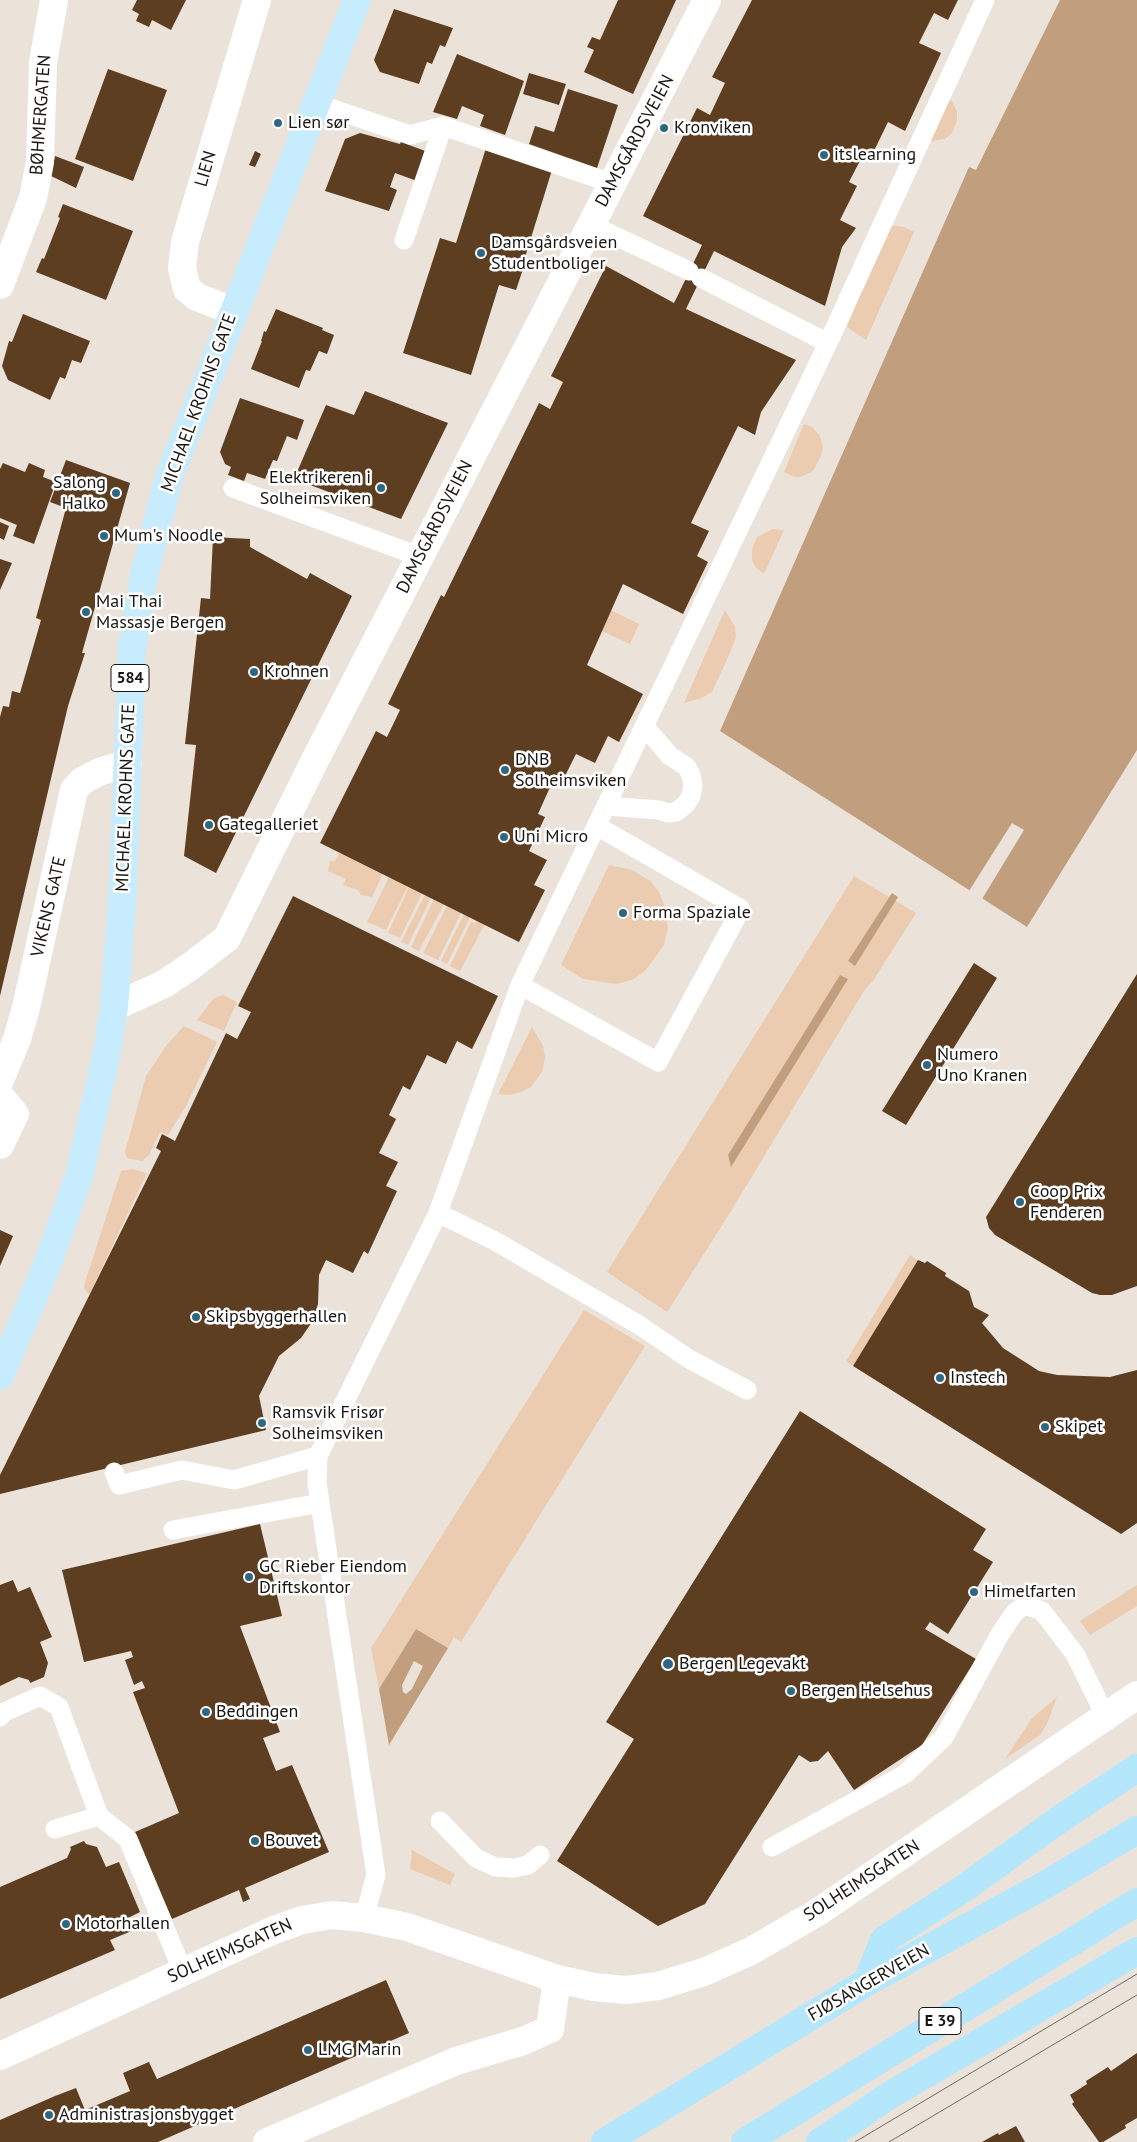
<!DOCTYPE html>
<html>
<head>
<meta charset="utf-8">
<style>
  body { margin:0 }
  canvas { display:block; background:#ebe2da }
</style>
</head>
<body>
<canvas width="1137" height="2142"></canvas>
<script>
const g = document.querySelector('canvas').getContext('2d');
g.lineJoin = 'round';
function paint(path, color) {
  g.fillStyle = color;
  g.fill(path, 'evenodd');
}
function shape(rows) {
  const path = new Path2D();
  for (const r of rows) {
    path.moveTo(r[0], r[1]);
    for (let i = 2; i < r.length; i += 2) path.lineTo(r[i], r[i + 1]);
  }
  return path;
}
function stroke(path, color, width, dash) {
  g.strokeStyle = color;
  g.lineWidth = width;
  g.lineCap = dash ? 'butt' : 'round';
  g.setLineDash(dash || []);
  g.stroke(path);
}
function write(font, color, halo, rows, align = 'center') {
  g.font = font + ' "PT Sans",sans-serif';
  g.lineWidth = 5;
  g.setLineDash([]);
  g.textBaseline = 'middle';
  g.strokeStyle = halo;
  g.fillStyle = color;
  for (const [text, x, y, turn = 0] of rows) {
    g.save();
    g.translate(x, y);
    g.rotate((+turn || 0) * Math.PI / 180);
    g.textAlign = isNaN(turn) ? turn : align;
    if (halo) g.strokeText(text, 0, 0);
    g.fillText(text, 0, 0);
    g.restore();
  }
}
paint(shape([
  [945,95,952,102,957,111,957,121,952,133,945,139,925,142],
  [888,225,904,227,914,232,866,340,847,327],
  [804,424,812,427,820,436,823,447,821,456,813,471,801,477,794,477,784,472],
  [773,529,784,530,764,574,756,568,752,560,752,549,757,537],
  [598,604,639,624,630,644,587,624],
  [725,610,735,627,736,637,730,653,712,692,701,698,684,703],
  [340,852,383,874,372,897,361,895,358,890,343,885,346,879,328,871,330,861,335,861],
  [609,865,632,870,650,881,659,892,665,907,668,928,664,945,645,971,632,980,616,984,583,979,561,965],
  [854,876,916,913,873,981,864,991,725,1221,667,1312,607,1272],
  [389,877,408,886,386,930,367,922],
  [409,887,422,893,400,938,388,933],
  [425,895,431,898,408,945,401,942],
  [434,899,444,904,419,951,411,947],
  [447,906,461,913,438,960,423,953],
  [464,914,470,917,447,964,441,961],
  [477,920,485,924,460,971,450,966,471,922,475,923],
  [223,995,237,1002,224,1031,197,1020,214,998],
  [184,1026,217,1042,185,1108,168,1135,160,1132,149,1155,142,1161,127,1158,125,1152,146,1076,166,1046],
  [532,1027,543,1046,545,1057,542,1072,531,1087,521,1092,510,1095,498,1094],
  [132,1169,147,1173,89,1295,84,1288,85,1282,121,1171],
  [910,1255,918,1260,853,1366,846,1361],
  [584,1310,645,1346,461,1642,454,1637,448,1648,416,1629,379,1689,371,1648],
  [1137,1585,1137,1606,1090,1635,1080,1621],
  [1057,1697,1047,1724,1040,1735,1005,1759,1032,1718],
  [412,1850,455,1874,450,1885,410,1869]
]), '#ebccb0');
paint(shape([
  [1060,0,1137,0,1137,750,1027,927,720,731,969,167,976,170],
  [892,893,898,897,855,966,848,961],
  [840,975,848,979,731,1167,728,1155],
  [416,1629,448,1648,389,1745,379,1689],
  [414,1661,423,1666,412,1689,406,1694,403,1692,402,1685]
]), '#c19e7e');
paint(shape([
  [1012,823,1024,830,982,899,969,891]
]), '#ebe2da');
paint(shape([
  [137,0,186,0,171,30,152,20,149,27,136,21,139,14,132,10],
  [618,0,676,0,633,94,584,72,594,50,587,47,592,37,600,40],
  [752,0,958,0,948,20,934,13,919,43,941,53,905,131,888,122,871,157,864,153,849,182,857,186,840,220,856,228,842,247,825,306,714,251,686,309,796,360,761,412,755,435,738,426,691,523,709,531,697,556,708,562,683,614,623,584,587,665,643,694,619,742,608,736,595,763,576,754,559,788,551,785,538,814,545,817,529,851,547,860,534,885,545,890,519,942,320,843,376,731,387,737,400,710,388,704,441,595,444,597,539,403,550,409,563,382,551,376,606,266,674,303,678,295,702,245,643,216,697,108,710,115,725,83,712,77],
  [394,9,453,28,445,47,440,45,432,64,427,62,419,84,380,72,374,60],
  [457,54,524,81,505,135,480,126,484,115,462,106,457,119,433,112],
  [108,69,167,90,133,181,75,159],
  [529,73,566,84,559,105,523,94],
  [568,89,618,105,597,168,529,144,535,126,554,132],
  [360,133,400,144,401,142,428,152,417,181,395,173,390,187,397,190,389,211,325,191,345,139],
  [486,148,552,170,522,267,506,264,523,269,516,290,499,285,471,375,403,353,440,238,456,243],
  [255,151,261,154,255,167,249,165],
  [55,156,84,167,76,188,51,176],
  [63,204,133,231,106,300,36,272,42,258,44,259,60,218,58,217],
  [276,309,323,328,322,330,334,335,327,354,319,351,310,371,306,370,299,388,251,369,262,341,261,341,264,331,266,332],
  [23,314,90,341,81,363,72,360,65,379,60,377,50,400,8,380,2,366,9,341,12,342],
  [365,391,448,423,401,519,294,479,326,405,354,415],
  [240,398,304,420,297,440,287,436,277,461,273,460,265,479,247,473,244,481,228,475,231,467,225,464,220,452],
  [66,460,130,483,82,653,85,653,68,706,0,996,0,717,3,706,9,707,12,691,20,693,41,620,36,618,66,508,50,502],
  [3,463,25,472,29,463,45,470,43,477,56,482,34,544,13,536,17,525,0,518,0,469],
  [0,522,9,526,4,540,0,538],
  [213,537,250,539,250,547,307,579,310,573,352,596,216,873,184,856,196,745,185,744,201,598,210,599],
  [0,559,12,563,0,590],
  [293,896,498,996,472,1049,457,1041,446,1064,427,1055,410,1090,403,1086,389,1115,396,1119,379,1153,398,1162,386,1186,397,1191,368,1254,364,1251,353,1273,326,1260,319,1275,318,1304,312,1322,301,1338,279,1356,259,1396,266,1430,0,1494,0,1475,161,1151,156,1148,162,1134,175,1141,226,1033,237,1039,251,1012,238,1006],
  [974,963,997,978,906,1125,882,1111],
  [1137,974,1137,1286,1112,1295,1100,1295,1092,1293,995,1235,989,1228,986,1217],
  [0,1230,13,1236,0,1266],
  [918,1260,925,1263,927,1261,946,1273,945,1276,969,1291,974,1307,989,1315,982,1323,1003,1348,1039,1371,1057,1375,1110,1377,1137,1370,1137,1523,1121,1534,853,1366],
  [800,1411,986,1529,973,1550,993,1562,948,1634,930,1622,925,1629,976,1659,922,1745,854,1790,828,1751,818,1761,810,1762,799,1755,705,1904,658,1926,557,1861,634,1739,606,1722],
  [260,1524,282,1616,240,1626,280,1732,263,1738,276,1771,292,1765,329,1852,245,1888,250,1899,243,1902,239,1890,172,1919,135,1832,179,1813,133,1692,145,1688,142,1681,134,1685,125,1660,133,1657,131,1651,84,1662,62,1570],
  [13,1580,18,1592,30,1587,52,1637,40,1642,48,1663,44,1677,30,1683,29,1680,19,1677,0,1686,0,1585],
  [84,1841,86,1844,97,1847,106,1867,119,1862,140,1912,128,1918,134,1930,110,1940,115,1950,0,1999,0,1887,67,1858,71,1849,70,1847],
  [386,1980,409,2033,158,2142,0,2142,0,2120,55,2096,76,2088,85,2110,130,2091,123,2073,149,2062,157,2079],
  [1137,2053,1137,2118,1125,2125,1126,2128,1103,2142,1099,2142,1072,2104,1074,2102,1070,2095,1087,2084,1086,2081,1108,2067,1111,2071],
  [1016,2126,1025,2142,982,2142,998,2133,999,2135]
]), '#5d3e21');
stroke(shape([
  [315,103,410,135,443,126],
  [590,224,689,271],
  [404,240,443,126,614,184],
  [701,278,828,343],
  [233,488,413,554],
  [606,806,659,810,668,813,676,812,686,804,691,796,693,786,691,775,687,767,670,756,645,727],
  [520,985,658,1062,741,909,597,826],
  [438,1213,495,1241,639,1325,689,1359,747,1390],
  [114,1472,119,1485,182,1470,234,1480,318,1456],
  [173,1530,320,1503],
  [0,1717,2,1713,40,1696,59,1707,99,1816,128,1839,183,1972],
  [440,1821,476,1858,495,1867,514,1868,528,1865,540,1855],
  [55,1829,99,1816],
  [772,1847,905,1774,944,1737,1000,1634,1015,1612,1025,1605,1042,1611,1075,1654,1106,1717],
  [364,1918,376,1875,317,1483,318,1456,438,1213,520,985,828,343,985,0]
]), '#fff', 19);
stroke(shape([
  [0,285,33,198,40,162,43,63,54,0],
  [233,311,197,297,187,289,182,268,185,242,257,0],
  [0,1080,17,1039,26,1008,74,790,82,781,99,772,128,763],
  [0,1096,15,1114,0,1145],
  [267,2142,456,2061,523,2041,550,2029,557,1979]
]), '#fff', 28);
stroke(shape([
  [114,1007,164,984,191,966,227,938,314,762,707,0]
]), '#fff', 28);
stroke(shape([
  [0,2056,274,1930,302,1920,332,1915,364,1918,407,1927,557,1979,594,1987,626,1990,658,1986,704,1972,751,1951,818,1912,1137,1695]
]), '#fff', 28);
stroke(shape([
  [0,1376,47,1265,79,1177,107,1052,114,1007,122,905,132,648,145,571,169,477,357,0]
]), '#c7ecfd', 28);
stroke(shape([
  [867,1982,884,1940,963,1889,1063,1817,1137,1768],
  [605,2142,867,1982,1045,1885,1137,1830],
  [745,2142,1137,1902],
  [820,2142,890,2095,1137,1951]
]), '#b4e6fc', 28);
stroke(shape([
  [855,2142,1137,1974],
  [889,2142,1137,1995]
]), '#706b65', 1);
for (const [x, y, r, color] of [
  [278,123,5,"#2d6780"],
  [664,128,5,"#2d6780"],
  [824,155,5,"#2d6780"],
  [481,253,5,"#2d6780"],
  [381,488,5,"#2d6780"],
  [116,493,5,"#2d6780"],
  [104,536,5,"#2d6780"],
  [86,612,5,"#2d6780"],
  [254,672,5,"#2d6780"],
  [505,770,5,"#2d6780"],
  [209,825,5,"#2d6780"],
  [504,837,5,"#2d6780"],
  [623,913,5,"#2d6780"],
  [927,1065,5,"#2d6780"],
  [1020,1202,5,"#2d6780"],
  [196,1317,5,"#2d6780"],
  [940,1378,5,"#2d6780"],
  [262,1423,5,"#2d6780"],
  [1045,1427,5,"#2d6780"],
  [249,1577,5,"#2d6780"],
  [974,1592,5,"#2d6780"],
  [668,1664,6,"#2d6780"],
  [791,1691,5,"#2d6780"],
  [206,1712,5,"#2d6780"],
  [255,1841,5,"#2d6780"],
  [66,1924,5,"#2d6780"],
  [308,2050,5,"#2d6780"],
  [49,2115,5,"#2d6780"]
]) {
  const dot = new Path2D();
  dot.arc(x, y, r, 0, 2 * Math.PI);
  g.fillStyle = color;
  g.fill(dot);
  stroke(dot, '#fff', 2);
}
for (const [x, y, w] of [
  [130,678,38],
  [940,2021,42]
]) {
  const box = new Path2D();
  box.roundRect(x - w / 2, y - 13.5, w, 27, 4);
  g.fillStyle = '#fff';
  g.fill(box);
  stroke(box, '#181512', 1);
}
write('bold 16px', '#181512', null, [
  ["584",130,678],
  ["E 39",940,2021]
]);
write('18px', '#181512', '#fff', [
  ["BØHMERGATEN",41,115,-86],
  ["DAMSGÅRDSVEIEN",635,141,-62],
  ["LIEN",206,169,-74],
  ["MICHAEL KROHNS GATE",199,403,-70],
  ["DAMSGÅRDSVEIEN",435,527,-63],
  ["MICHAEL KROHNS GATE",126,798,-88],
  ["VIKENS GATE",49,907,-77],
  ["SOLHEIMSGATEN",862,1881,-33],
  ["SOLHEIMSGATEN",230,1951,-24],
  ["FJØSANGERVEIEN",869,1983,-30]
]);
write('18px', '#181512', '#fff', [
  ["Lien sør",288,123],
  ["Kronviken",674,128],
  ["itslearning",834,155],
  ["Damsgårdsveien",491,243],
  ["Studentboliger",491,264],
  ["Elektrikeren i",371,478,"right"],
  ["Solheimsviken",371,499,"right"],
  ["Salong",106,483,"right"],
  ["Halko",106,504,"right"],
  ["Mum's Noodle",114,536],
  ["Mai Thai",96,602],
  ["Massasje Bergen",96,623],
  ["Krohnen",264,672],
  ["DNB",515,760],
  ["Solheimsviken",515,781],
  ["Gategalleriet",219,825],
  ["Uni Micro",514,837],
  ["Forma Spaziale",633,913],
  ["Numero",937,1055],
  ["Uno Kranen",937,1076],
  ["Coop Prix",1030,1192],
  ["Fenderen",1030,1213],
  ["Skipsbyggerhallen",206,1317],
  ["Instech",950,1378],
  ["Ramsvik Frisør",272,1413],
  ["Solheimsviken",272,1434],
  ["Skipet",1055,1427],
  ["GC Rieber Eiendom",259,1567],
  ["Driftskontor",259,1588],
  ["Himelfarten",984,1592],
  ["Bergen Legevakt",679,1664],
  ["Bergen Helsehus",801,1691],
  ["Beddingen",216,1712],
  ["Bouvet",265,1841],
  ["Motorhallen",76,1924],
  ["LMG Marin",318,2050],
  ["Administrasjonsbygget",59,2115]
], 'left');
</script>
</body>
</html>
